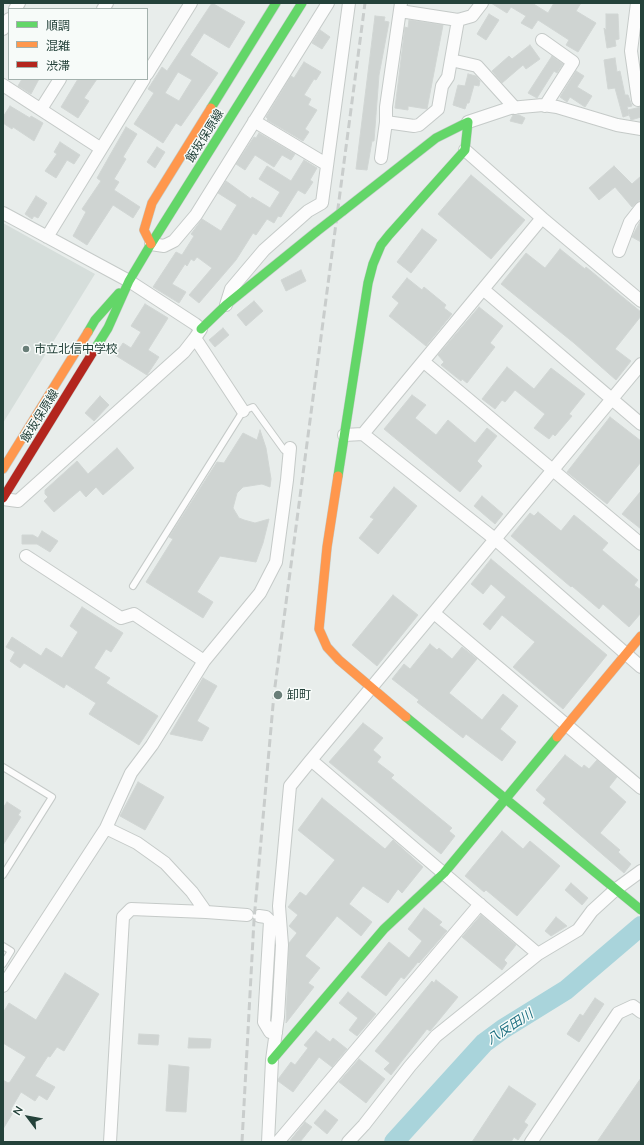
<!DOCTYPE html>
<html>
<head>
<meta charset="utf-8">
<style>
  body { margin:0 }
  #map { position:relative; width:644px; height:1145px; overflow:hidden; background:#e8edeb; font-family:Mulish,"Noto Sans JP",sans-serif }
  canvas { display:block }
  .frame { position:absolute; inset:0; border:4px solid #24423a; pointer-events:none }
  .legend { position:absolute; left:8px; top:8px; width:140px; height:72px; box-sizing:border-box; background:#f7fbf9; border:1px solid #a3b1ad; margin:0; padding:5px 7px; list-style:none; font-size:12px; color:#24423a }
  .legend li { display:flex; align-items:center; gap:8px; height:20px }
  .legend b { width:20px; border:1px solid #a3b1ad }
  .north { position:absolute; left:8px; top:1097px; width:40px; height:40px; -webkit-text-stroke:3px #f7fbf9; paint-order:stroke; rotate:302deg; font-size:11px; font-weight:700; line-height:16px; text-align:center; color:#24423a }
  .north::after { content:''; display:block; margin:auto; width:14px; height:18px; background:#24423a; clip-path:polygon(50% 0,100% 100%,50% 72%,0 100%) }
</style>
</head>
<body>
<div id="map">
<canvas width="644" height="1145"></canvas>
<div class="frame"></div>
<ul class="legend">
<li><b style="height:5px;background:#63d668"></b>順調</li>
<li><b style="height:5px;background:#ff974d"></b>混雑</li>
<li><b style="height:5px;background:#b3261e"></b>渋滞</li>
</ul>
<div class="north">N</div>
</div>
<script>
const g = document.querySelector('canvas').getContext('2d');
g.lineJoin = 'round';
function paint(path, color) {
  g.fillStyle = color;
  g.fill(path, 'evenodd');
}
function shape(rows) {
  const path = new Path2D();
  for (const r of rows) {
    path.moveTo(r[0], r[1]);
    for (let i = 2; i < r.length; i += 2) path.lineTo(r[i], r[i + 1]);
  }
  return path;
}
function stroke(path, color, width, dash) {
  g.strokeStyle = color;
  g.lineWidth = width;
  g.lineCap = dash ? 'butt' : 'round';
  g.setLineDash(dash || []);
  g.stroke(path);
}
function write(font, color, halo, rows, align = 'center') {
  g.font = font + ' Mulish,"Noto Sans JP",sans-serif';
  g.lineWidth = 3;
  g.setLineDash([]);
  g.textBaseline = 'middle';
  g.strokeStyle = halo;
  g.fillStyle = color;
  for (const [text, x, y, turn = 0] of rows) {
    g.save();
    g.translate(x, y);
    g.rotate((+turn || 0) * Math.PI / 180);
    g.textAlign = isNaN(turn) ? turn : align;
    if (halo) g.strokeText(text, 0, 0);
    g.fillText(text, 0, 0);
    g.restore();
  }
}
paint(shape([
  [3,223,95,274,3,423]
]), '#d6dedb');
stroke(shape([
  [394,1142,484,1043,503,1029,566,990,641,926]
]), '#a9d4db', 20);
const building = shape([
  [212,3,245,22,229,48,204,33,190,55,218,73,181,126,176,123,163,143,134,124,154,93,148,89,162,67,167,71,212,3],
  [178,72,192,80,179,101,165,93,178,72],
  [491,3,532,3,548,13,554,3,581,3,576,11,596,23,578,52,566,45,569,40,538,20,532,29,521,23,526,16,511,7,507,13,491,3],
  [489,14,499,20,486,40,477,34,489,14],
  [606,14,618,14,619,39,615,40,616,46,607,48,604,28,606,30,606,14],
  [375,16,385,17,384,21,389,22,379,75,374,141,372,141,367,170,356,169,375,16],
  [409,20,443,25,427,109,408,106,408,110,395,108,405,27,408,28,409,20],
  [320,30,330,37,322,49,312,43,320,30],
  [530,45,540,59,526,69,523,65,502,83,492,71,509,56,512,59,530,45],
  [552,56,563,64,557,73,554,71,537,98,528,93,552,56],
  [615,58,617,72,620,71,625,95,628,95,632,106,627,107,628,110,641,107,641,117,631,120,628,111,629,115,623,117,615,88,608,89,604,60,615,58],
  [304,62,321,72,316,80,314,79,304,95,311,99,308,105,317,110,305,129,309,132,303,141,267,120,268,119,266,117,291,76,294,78,304,62],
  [576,71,584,76,577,87,592,96,585,107,570,97,567,102,560,97,576,71],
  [468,74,476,76,480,81,479,86,474,85,469,103,467,103,465,109,453,105,458,85,465,86,468,74],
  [22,79,39,79,31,94,18,86,22,79],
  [78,79,97,79,84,98,89,101,78,118,61,107,78,79],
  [10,106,30,118,31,116,43,123,34,141,13,127,12,129,3,123,3,117,10,106],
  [513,115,519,115,525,118,522,124,510,121,513,115],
  [126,127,137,134,123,157,126,159,114,179,119,182,114,190,140,207,133,218,113,205,87,245,73,236,86,212,82,209,101,181,97,178,126,127],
  [259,133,295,154,291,160,282,155,274,167,255,155,245,170,236,164,254,137,256,138,259,133],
  [60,142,80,155,74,164,67,160,56,178,45,171,57,154,54,152,60,142],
  [157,147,165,152,155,168,147,162,157,147],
  [304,160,317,168,310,180,313,182,305,194,298,190,281,217,278,216,274,223,267,219,256,235,253,233,236,260,199,303,189,295,212,268,197,257,194,261,191,259,187,266,185,264,172,284,186,292,179,303,153,287,176,252,182,255,194,236,191,234,202,219,221,231,237,205,218,193,226,181,251,199,252,197,270,208,280,192,259,179,267,166,291,181,304,160],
  [614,166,632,184,641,176,641,199,632,207,615,187,599,200,589,188,614,166],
  [471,175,525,220,491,259,438,214,471,175],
  [36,196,47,203,38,218,34,216,32,219,25,214,36,196],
  [641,220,641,242,632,237,641,220],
  [422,229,437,240,411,273,397,262,422,229],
  [560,249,585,269,586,267,641,312,641,316,615,349,631,361,616,380,574,343,501,284,526,253,545,268,560,249],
  [301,270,306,281,286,291,281,280,301,270],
  [407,278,422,290,424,287,446,305,444,308,452,314,426,346,389,316,399,303,392,297,407,278],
  [254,301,263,311,246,326,237,315,254,301],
  [145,304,168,318,148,350,159,357,147,375,115,355,123,343,131,348,141,332,131,326,145,304],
  [479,307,503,326,490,343,495,347,467,383,462,379,461,381,441,365,444,362,438,355,479,307],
  [223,328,229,335,215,347,209,340,223,328],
  [507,367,534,389,551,368,585,394,569,414,572,416,555,436,553,434,549,439,534,428,545,414,515,390,505,402,502,400,495,409,482,399,507,367],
  [412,395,426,405,415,418,436,435,448,420,475,443,487,428,497,436,477,461,482,466,460,492,384,429,412,395],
  [100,396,109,405,94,421,85,413,100,396],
  [610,417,641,441,641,462,607,504,567,472,610,417],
  [260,430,266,448,271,479,270,487,262,484,243,487,237,493,233,508,239,518,244,520,255,523,269,519,263,543,256,562,220,556,197,592,213,602,203,618,146,582,173,539,169,537,217,462,224,463,243,433,257,440,260,430],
  [117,448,134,468,103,495,96,487,86,497,80,490,54,512,44,501,48,497,45,494,45,490,77,461,88,474,117,448],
  [394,487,417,506,378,554,359,538,374,519,370,517,394,487],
  [641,491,641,529,622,514,641,491],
  [482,496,503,514,495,524,474,506,482,496],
  [538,512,561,531,574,515,608,543,602,550,638,580,634,585,641,590,641,613,629,627,603,604,599,609,572,586,571,587,511,536,530,513,534,516,538,512],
  [42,531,58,541,50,552,37,544,22,544,22,535,33,535,38,538,42,531],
  [491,559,607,655,563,709,513,667,535,642,502,615,490,630,483,624,506,597,491,584,483,594,471,584,491,559],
  [393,595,418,615,377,666,352,645,393,595],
  [82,607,123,633,111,652,106,649,94,668,110,678,106,683,158,716,139,745,89,714,96,703,66,684,64,688,24,663,20,668,10,661,15,652,6,647,12,637,41,656,46,648,62,658,78,632,70,626,82,607],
  [430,644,437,650,439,648,452,659,462,647,477,659,449,693,482,720,503,694,518,706,500,729,516,742,502,761,466,734,463,738,417,702,419,700,392,679,404,664,410,669,430,644],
  [203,678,217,686,197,721,209,728,202,741,170,734,203,678],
  [363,723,383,738,373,750,381,757,377,762,394,775,391,778,452,828,449,831,455,836,441,854,329,762,363,723],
  [565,755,582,768,584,765,589,769,597,760,617,777,609,787,626,802,600,833,620,850,618,852,631,864,624,873,543,803,546,799,536,790,565,755],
  [138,782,164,797,145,830,120,816,138,782],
  [322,798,385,849,393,840,423,867,402,893,398,889,388,903,363,886,349,904,372,922,361,936,337,916,305,956,320,968,308,983,314,987,286,1023,289,943,297,933,289,926,298,915,288,907,300,892,306,896,335,860,298,830,322,798],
  [7,802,21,811,18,815,21,817,3,845,3,808,7,802],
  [502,831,523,849,530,841,560,866,517,916,486,890,484,892,465,876,502,831],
  [571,883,588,898,582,905,565,890,571,883],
  [424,908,442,922,439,925,447,931,419,963,418,962,404,979,401,977,386,996,361,977,389,942,409,958,422,941,408,929,424,908],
  [481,915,516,945,504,960,507,963,502,970,462,937,481,915],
  [556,917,567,926,551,936,545,931,556,917],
  [65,973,99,994,64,1051,57,1047,50,1057,48,1056,35,1076,55,1087,47,1100,39,1095,35,1101,21,1092,11,1109,14,1111,3,1129,3,1080,8,1083,10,1082,26,1057,3,1043,3,1013,9,1003,36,1020,65,973],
  [436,980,458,997,430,1031,427,1029,391,1075,384,1069,390,1063,375,1051,432,981,434,983,436,980],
  [348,992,376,1014,357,1036,349,1030,358,1018,339,1003,348,992],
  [595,998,604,1004,579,1042,567,1034,580,1014,583,1016,595,998],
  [316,1031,330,1042,333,1038,347,1049,332,1067,319,1057,293,1092,278,1081,279,1078,291,1062,295,1065,308,1048,304,1045,316,1031],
  [139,1034,159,1035,158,1045,138,1044,139,1034],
  [189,1038,211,1039,210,1048,188,1048,189,1038],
  [359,1059,385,1079,366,1103,339,1082,359,1059],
  [169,1065,189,1067,186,1112,166,1111,169,1065],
  [641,1078,641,1142,597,1142,641,1078],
  [509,1086,536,1104,524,1122,528,1125,518,1140,514,1137,511,1142,472,1142,509,1086],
  [325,1110,338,1120,327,1134,314,1123,325,1110],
  [305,1122,312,1127,300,1142,289,1142,305,1122]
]);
paint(building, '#cfd4d2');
stroke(building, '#d1d6d4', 1);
const lane = shape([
  [133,586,243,411,253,407,284,450,289,453],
  [3,767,52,797,3,875],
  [3,946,11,951,3,964]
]);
const street = shape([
  [401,3,386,107,386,122,414,126,419,125,438,109,442,86,448,77,458,20],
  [637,3,631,51,638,100],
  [15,9,19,3],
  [103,9,107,3],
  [400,11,458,20,472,16,482,3],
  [3,29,9,19],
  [542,40,573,62,545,106],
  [451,60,477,66,515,108],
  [147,74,191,3],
  [3,85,100,148],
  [41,109,60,79],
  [254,121,326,164],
  [468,122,510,108,543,105,557,107,617,125,641,129],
  [465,150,542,218,641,301],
  [381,158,386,122],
  [3,213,129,281,195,324,201,329,195,338,243,411],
  [47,237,144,79],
  [151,244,164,246,174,241,196,215,328,3],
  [619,251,630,222,641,208],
  [484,290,641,424],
  [226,305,231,289,264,250,308,211,322,203,349,3],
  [424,362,641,544],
  [363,434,496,540,641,667],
  [344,435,363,434,542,218],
  [3,499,18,501,184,352,195,338],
  [434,613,641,788],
  [204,661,260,593,276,562,287,480,290,448],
  [106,828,137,843,165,863,192,892,206,912,131,909,123,917,110,1142],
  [206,912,247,915],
  [259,916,266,917,270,921,264,1022,270,1032,276,1033],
  [538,954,311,760,641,364],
  [3,986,106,828,131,773,152,745,204,661,134,614,121,618,26,556],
  [268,1142,272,1060,278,1017,282,945,279,906,290,786,311,760],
  [278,1142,480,904],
  [348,1142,364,1125,410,1066,436,1036,538,954,578,930,592,911,615,890,641,871],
  [531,1142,618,1013,633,1006,641,1012]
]);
const fast = shape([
  [211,108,276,3],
  [201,329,226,305,316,232],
  [88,332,95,320,119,293],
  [93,352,108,328,129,281,151,244,302,3],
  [338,476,368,283,373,264,381,245,389,235,465,150,468,122,436,138,343,211],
  [406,717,641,910],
  [272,1060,384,929,444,873,557,737]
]);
const slow = shape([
  [151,244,144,230,152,203,211,108],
  [3,469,88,332],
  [338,476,327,547,319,629,327,647,339,660,406,717],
  [557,737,641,636]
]);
const jam = shape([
  [3,498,93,352]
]);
stroke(lane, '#c5cac8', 8);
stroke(street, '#c5cac8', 14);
stroke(fast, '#c3cbc8', 10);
stroke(slow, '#c3cbc8', 10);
stroke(jam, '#c3cbc8', 10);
stroke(lane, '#fcfcfc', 6);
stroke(street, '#fcfcfc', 12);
stroke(fast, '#63d668', 9);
stroke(slow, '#ff974d', 9);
stroke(jam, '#b3261e', 9);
stroke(shape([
  [242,1142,254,920,274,694,365,3]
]), '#c9cdcc', 3, [8, 4]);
const fastBridge = shape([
  [316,232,343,211]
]);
stroke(fastBridge, '#c3cbc8', 10, []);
stroke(fastBridge, '#63d668', 9);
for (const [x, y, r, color] of [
  [26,349,4,"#697e78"],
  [278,695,5,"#697e78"]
]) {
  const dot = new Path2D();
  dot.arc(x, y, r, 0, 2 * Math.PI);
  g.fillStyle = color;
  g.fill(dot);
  stroke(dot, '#f7fbf9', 1.5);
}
write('12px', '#24423a', '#f7fbf9', [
  ["飯坂保原線",205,136,-58],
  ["飯坂保原線",40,416,-58]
]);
write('12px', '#24423a', '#f7fbf9', [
  ["市立北信中学校",34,349],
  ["卸町",287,695]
], 'left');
write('italic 13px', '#1c6f80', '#f7fbf9', [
  ["八反田川",510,1027,-33]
]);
</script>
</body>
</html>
